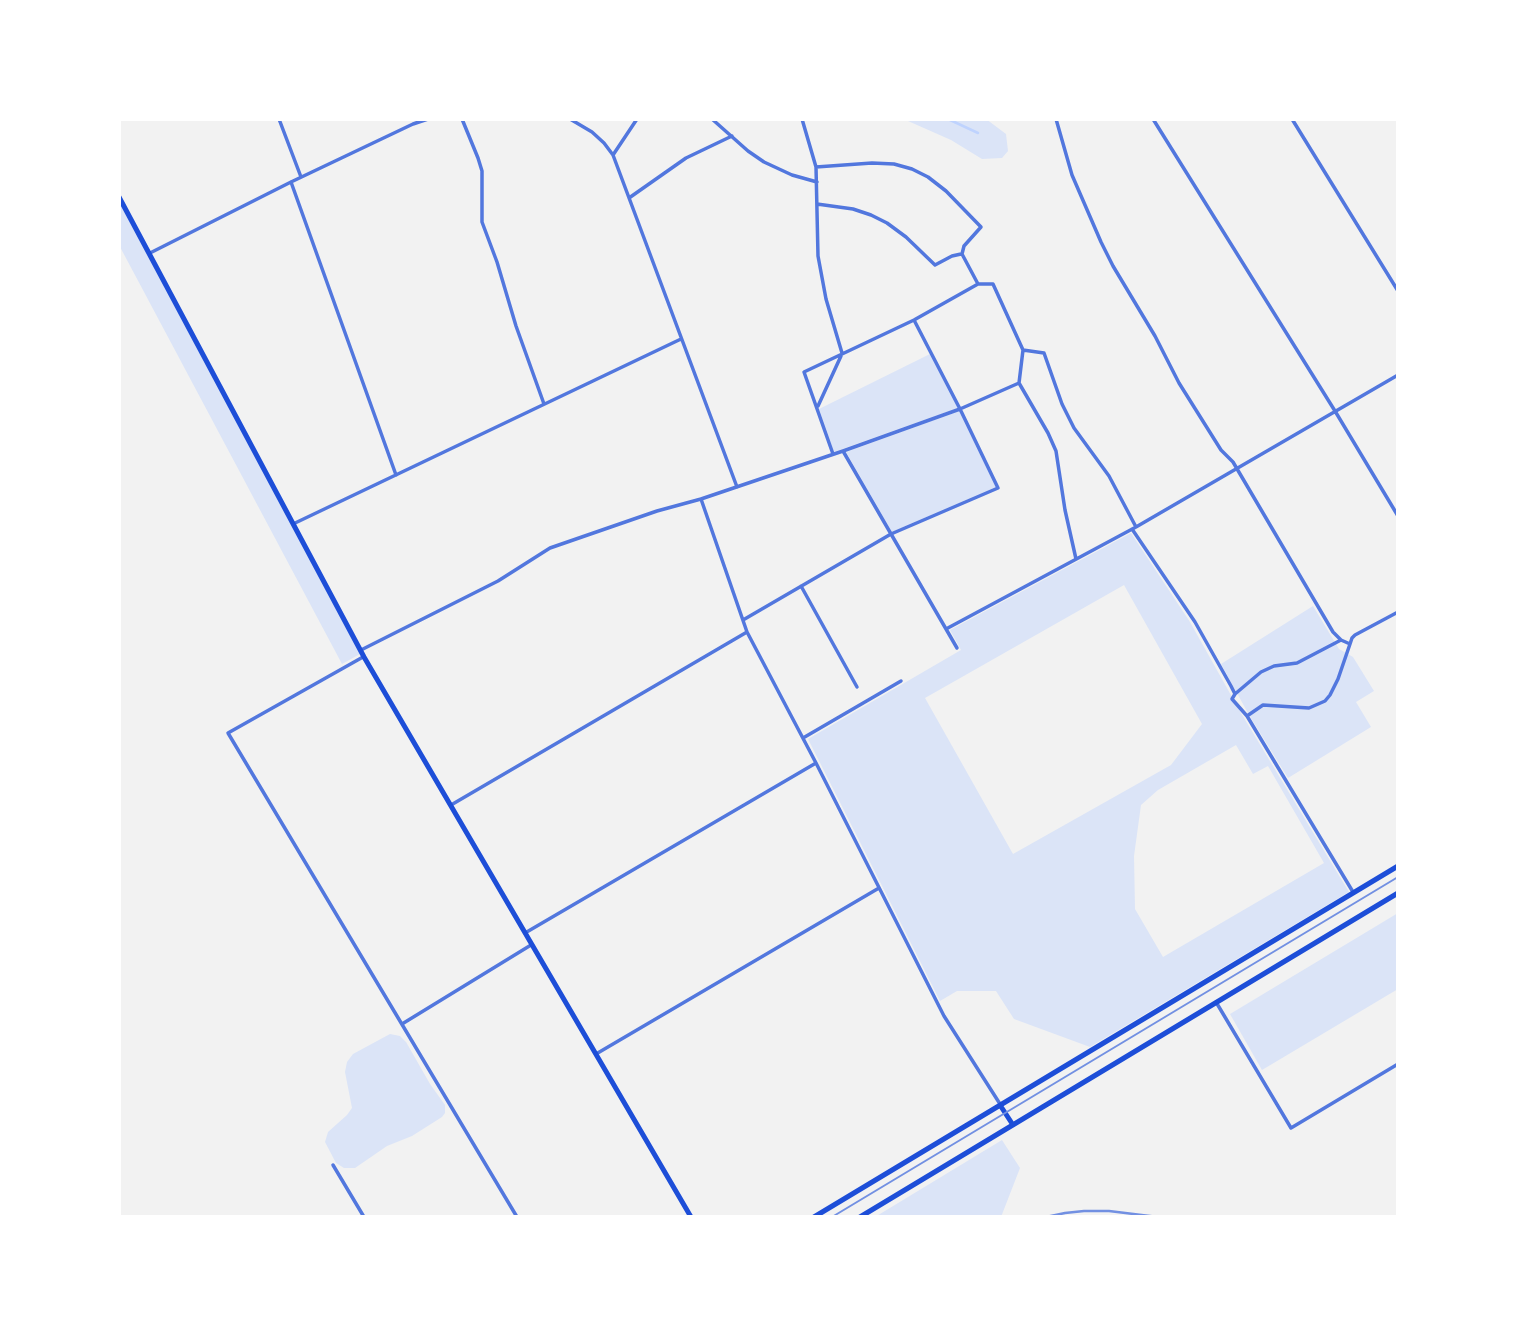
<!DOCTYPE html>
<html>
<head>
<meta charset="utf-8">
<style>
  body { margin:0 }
  #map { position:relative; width:1517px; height:1336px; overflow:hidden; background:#f2f2f2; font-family:Roboto,sans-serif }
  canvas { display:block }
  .frame { position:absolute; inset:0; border:121px solid #fff; pointer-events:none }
</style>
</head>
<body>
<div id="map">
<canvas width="1517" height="1336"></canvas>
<div class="frame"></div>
</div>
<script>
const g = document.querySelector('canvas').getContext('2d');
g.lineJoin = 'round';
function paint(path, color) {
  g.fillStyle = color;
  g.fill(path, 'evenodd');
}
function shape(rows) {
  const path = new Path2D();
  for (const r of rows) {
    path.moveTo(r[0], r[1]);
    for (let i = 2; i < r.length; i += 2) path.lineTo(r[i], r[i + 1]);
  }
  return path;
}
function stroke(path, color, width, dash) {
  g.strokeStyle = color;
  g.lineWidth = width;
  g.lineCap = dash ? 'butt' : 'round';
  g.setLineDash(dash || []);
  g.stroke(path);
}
paint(shape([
  [849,119,986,119,1006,134,1008,151,1002,158,982,159,951,140,908,121],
  [119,202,360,654,342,664,119,245],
  [930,354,958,408,834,452,819,409],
  [959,411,996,487,892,532,846,452],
  [1131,533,1190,622,1241,713,1349,892,1090,1047,1014,1019,996,991,957,991,940,1001,808,739,961,650,950,630],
  [1124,585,1202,724,1171,765,1013,854,925,698],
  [1236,745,1253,774,1268,766,1324,863,1163,957,1135,909,1134,856,1141,805,1158,790],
  [1313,606,1339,649,1353,657,1374,691,1356,702,1371,727,1288,778,1249,715,1221,664],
  [1398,913,1398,989,1262,1070,1230,1014],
  [390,1034,400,1036,406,1042,430,1084,445,1105,445,1113,442,1117,412,1136,387,1146,355,1168,344,1168,336,1163,325,1142,328,1132,347,1115,352,1108,345,1072,347,1062,353,1054],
  [1002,1140,1020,1168,1001,1217,875,1217]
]), '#dbe4f7');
stroke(shape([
  [948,119,978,133]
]), '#bfd3fe', 2.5);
stroke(shape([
  [279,119,301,177],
  [462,119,478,158,482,171,482,222,497,262,516,326,544,404],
  [570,119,592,132,604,143,613,155,737,487],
  [712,119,748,151,764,162,792,175,817,182],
  [802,119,816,167,818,256,826,299,842,353],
  [1056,119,1072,175,1101,242,1113,266,1155,336,1179,383,1221,450,1233,462,1333,632,1341,640,1350,644,1338,679,1330,695,1325,701,1309,708,1263,705,1247,716],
  [1153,119,1335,411,1398,516],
  [1292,119,1398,291],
  [613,155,637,119],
  [816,167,872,163,894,164,912,169,928,177,946,191,981,227,964,246,962,254,978,284],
  [291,182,396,475],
  [629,198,686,158,732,136],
  [817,204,853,209,871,215,887,223,906,237,935,265,952,256,961,254],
  [150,253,291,182,413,124,428,119],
  [1023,350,1044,353,1062,404,1074,428,1109,476,1136,527],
  [818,406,841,356],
  [843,451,957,648],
  [833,454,804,372,914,320,978,284,993,284,1023,350,1019,383,1048,433,1056,451,1065,510,1076,559],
  [701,499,747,632,816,763,944,1016,1000,1104],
  [293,524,681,339],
  [1132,529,1195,622,1231,686,1235,694,1232,699,1247,716,1353,892],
  [801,586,857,687],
  [743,620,891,534,998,488,960,409,914,320],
  [946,629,1136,527,1398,375],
  [1350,644,1352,638,1355,635,1398,612],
  [361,650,498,581,550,548,657,511,701,499,843,451,960,409,1019,383],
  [363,657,228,733,517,1217],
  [1235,694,1261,672,1274,666,1297,663,1341,640],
  [803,738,901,681],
  [451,805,747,632],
  [525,933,816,763],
  [1216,1002,1291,1128,1398,1064],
  [402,1024,531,945],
  [596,1054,879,888],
  [333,1165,364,1217]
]), '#5277de', 3.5);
stroke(shape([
  [119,197,364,657,691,1217]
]), '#1d4ed8', 5);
stroke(shape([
  [1000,1105,1013,1125],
  [814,1217,1398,866],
  [860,1217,1398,893]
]), '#1d4ed8', 5);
stroke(shape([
  [832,1217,1398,877]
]), '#7290e2', 2);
stroke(shape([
  [1046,1217,1065,1213,1084,1211,1109,1211,1158,1217]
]), '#7290e2', 2.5);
</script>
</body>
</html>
